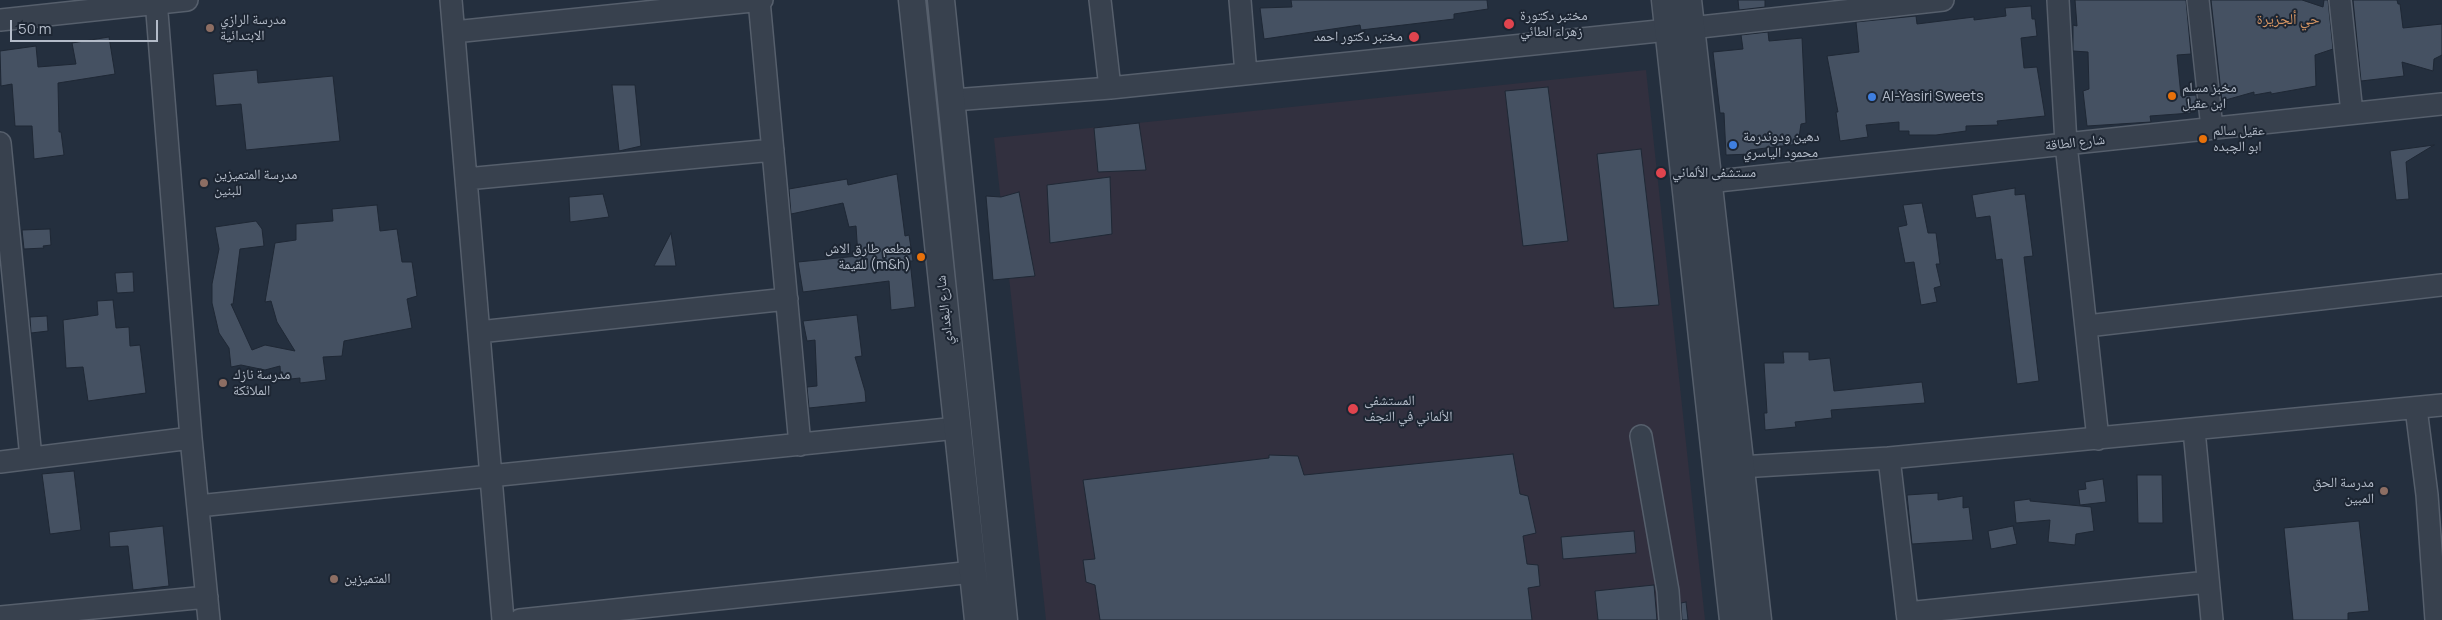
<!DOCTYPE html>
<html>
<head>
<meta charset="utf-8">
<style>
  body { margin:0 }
  #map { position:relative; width:2442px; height:620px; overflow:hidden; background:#242f3e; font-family:Manrope,sans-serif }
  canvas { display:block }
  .scale { position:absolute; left:10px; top:20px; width:148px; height:22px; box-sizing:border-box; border:2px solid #b4bcc9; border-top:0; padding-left:6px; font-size:15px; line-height:18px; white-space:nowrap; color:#b4bcc9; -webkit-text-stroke:4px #1d2633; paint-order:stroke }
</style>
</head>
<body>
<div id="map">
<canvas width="2442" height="620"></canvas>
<div class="scale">50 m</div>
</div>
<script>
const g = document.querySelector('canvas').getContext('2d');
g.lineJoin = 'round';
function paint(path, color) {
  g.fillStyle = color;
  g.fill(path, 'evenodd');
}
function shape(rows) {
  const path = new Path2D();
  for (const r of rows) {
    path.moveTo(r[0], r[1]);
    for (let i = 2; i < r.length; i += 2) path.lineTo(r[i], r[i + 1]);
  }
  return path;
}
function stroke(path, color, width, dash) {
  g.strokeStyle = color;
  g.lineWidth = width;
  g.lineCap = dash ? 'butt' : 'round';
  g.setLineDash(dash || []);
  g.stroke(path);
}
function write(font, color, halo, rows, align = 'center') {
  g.font = font + ' Manrope,"Noto Naskh Arabic",sans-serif';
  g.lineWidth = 4;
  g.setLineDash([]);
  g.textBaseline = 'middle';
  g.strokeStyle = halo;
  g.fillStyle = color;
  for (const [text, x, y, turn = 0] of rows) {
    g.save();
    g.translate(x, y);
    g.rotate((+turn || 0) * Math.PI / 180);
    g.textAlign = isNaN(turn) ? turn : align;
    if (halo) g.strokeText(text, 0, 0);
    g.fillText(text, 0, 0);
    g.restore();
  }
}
paint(shape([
  [1646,70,1705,620,1046,620,994,138]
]), '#32303f');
const building = shape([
  [1291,0,1487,0,1488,9,1454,14,1454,19,1361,30,1360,25,1264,39,1260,8,1292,7,1291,0],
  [1738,0,1765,0,1765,7,1739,10,1738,0],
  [2075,0,2186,0,2191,54,2177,55,2181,96,2196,95,2197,107,2190,109,2191,113,2150,116,2151,122,2087,126,2083,91,2089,89,2088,52,2073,51,2073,25,2077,26,2075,0],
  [2211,0,2302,0,2323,7,2324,0,2328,0,2333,49,2315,55,2316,86,2271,94,2271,92,2254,95,2254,92,2222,101,2211,0],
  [2353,0,2397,0,2398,4,2400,4,2403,28,2442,24,2442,55,2434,59,2433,71,2402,62,2404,76,2361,81,2353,0],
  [2031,6,2032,19,2035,19,2037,36,2021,38,2024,68,2037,67,2045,116,1997,121,1998,125,1966,126,1966,131,1936,135,1909,135,1909,131,1899,131,1899,122,1866,125,1868,137,1840,141,1836,112,1838,112,1827,56,1859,52,1856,22,1916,16,1917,24,1974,17,1974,20,2006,16,2005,8,2031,6],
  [1768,32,1769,41,1802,38,1806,123,1801,124,1798,144,1750,150,1751,154,1726,155,1724,113,1720,113,1713,52,1743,49,1741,35,1768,32],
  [109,37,115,74,58,83,59,132,61,132,64,155,34,159,32,126,15,126,12,84,1,86,0,51,36,46,38,67,76,64,72,43,109,37],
  [257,70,258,83,333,76,340,141,246,150,241,104,216,106,213,74,257,70],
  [612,85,635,85,641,146,619,151,612,85],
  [1548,87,1568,241,1523,246,1505,91,1548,87],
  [1139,123,1146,170,1098,172,1094,128,1139,123],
  [2434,145,2406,162,2409,199,2396,200,2390,151,2434,145],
  [1641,149,1659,305,1614,308,1597,154,1641,149],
  [897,174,905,236,909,235,913,261,910,261,915,307,891,310,889,281,803,292,798,262,858,256,856,226,849,227,843,203,791,214,789,189,847,179,848,185,897,174],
  [1110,177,1112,234,1050,243,1047,185,1110,177],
  [2015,188,2015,195,2025,194,2033,256,2024,257,2039,381,2017,384,2002,259,1996,260,1990,216,1976,218,1972,195,2015,188],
  [1019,192,1035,276,993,280,986,196,1001,197,1019,192],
  [603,194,609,217,570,222,569,197,603,194],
  [1922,203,1928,233,1936,233,1940,264,1936,264,1941,286,1934,288,1937,302,1921,305,1914,262,1905,263,1898,227,1907,225,1903,205,1922,203],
  [377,205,380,231,397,229,402,262,412,262,417,296,407,299,412,328,344,341,342,356,323,357,326,380,300,383,300,378,281,380,280,366,265,370,241,365,231,367,229,348,219,333,212,303,212,284,219,249,215,227,256,221,262,229,264,246,240,249,233,304,231,304,252,350,265,345,295,351,277,322,271,301,265,302,275,243,296,240,296,224,333,221,332,209,377,205],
  [50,229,51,245,43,246,44,248,24,249,22,230,50,229],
  [671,233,676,266,654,266,671,233],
  [133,272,134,292,117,293,115,273,133,272],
  [113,300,116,328,129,327,130,346,140,345,146,393,88,401,83,367,66,368,63,320,98,315,97,301,113,300],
  [857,315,862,356,855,357,865,391,866,402,809,408,807,387,817,386,815,340,807,341,803,321,857,315],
  [47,316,48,331,31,333,30,317,47,316],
  [1783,352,1809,352,1809,360,1830,358,1834,391,1922,382,1925,403,1831,410,1832,418,1795,422,1796,427,1765,430,1764,413,1767,413,1764,363,1784,363,1783,352],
  [1513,454,1520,494,1528,496,1536,533,1523,536,1527,564,1538,565,1540,586,1528,588,1532,620,1100,620,1095,585,1086,582,1083,560,1095,559,1083,480,1269,458,1269,455,1298,456,1304,475,1513,454],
  [74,471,81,530,50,534,42,474,74,471],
  [2137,475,2162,475,2163,523,2138,523,2137,475],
  [2103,479,2106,502,2080,505,2078,490,2086,489,2085,482,2103,479],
  [1938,493,1938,500,1963,496,1963,508,1969,507,1973,540,1912,544,1907,495,1938,493],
  [2030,499,2030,501,2091,507,2094,531,2076,534,2075,545,2048,542,2050,520,2016,523,2014,501,2030,499],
  [2359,521,2369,611,2348,613,2348,620,2293,620,2284,528,2359,521],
  [163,526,169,586,133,590,128,546,110,547,109,532,163,526],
  [2013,526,2017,544,1991,549,1988,531,2013,526],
  [1634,531,1636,553,1563,559,1561,537,1634,531],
  [1654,585,1657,620,1598,620,1595,591,1654,585],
  [1686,602,1688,620,1682,620,1681,603,1686,602]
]);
paint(building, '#455162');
stroke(building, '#1f2835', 1);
const minor = shape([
  [156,0,191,438,209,620],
  [451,0,503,620],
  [759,0,800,445],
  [1100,0,1110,88],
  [1240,0,1246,74],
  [2058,0,2066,144,2098,439],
  [2198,0,2212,128],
  [2340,0,2352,113],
  [0,20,187,0],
  [1691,28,1943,0],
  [454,32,762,0],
  [953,100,1110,88,1668,30],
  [0,143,31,458],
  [466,179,773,150],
  [1708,182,2442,104],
  [2087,326,2442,285],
  [479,332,787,299],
  [2416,408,2427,495,2436,620],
  [2194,430,2212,620],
  [1641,436,1668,591,1670,620],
  [1889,458,1908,620],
  [0,462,191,438],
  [1740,467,1889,458,2442,405],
  [198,506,957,428],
  [1907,613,2208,582],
  [0,617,207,597],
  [520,620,973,572]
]);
const tertiary = shape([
  [912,0,978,620],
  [941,0,1004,620],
  [1665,0,1733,620],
  [1688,0,1758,620]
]);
stroke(minor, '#565f6c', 24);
stroke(tertiary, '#565f6c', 29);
stroke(minor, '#38414e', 21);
stroke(tertiary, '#38414e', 26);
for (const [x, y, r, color] of [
  [1509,24,6,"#e0444e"],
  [210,28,5,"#8d6e63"],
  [1414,37,6,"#e0444e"],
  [2172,96,5,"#e8710a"],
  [1872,97,5,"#3f7fe0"],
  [2203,139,5,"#e8710a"],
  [1733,145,5,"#3f7fe0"],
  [1661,173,6,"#e0444e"],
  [204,183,5,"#8d6e63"],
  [921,257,5,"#e8710a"],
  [223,383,5,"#8d6e63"],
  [1353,409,6,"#e0444e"],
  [2384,491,5,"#8d6e63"],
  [334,579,5,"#8d6e63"]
]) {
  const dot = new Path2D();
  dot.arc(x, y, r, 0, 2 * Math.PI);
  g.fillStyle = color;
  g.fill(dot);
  stroke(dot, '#1d2633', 2);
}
write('14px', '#b4bcc9', '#1d2633', [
  ["مختبر دكتورة",1520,16],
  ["زهراء الطائي",1520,32],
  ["مدرسة الرازي",220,20],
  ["الابتدائية",220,36],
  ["مختبر دكتور احمد",1403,37,"right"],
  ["مخبز مسلم",2182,88],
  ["ابن عقيل",2182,104],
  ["Al-Yasiri Sweets",1882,97],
  ["عقيل سالم",2213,131],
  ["ابو الچبده",2213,147],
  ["دهين ودوندرمة",1743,137],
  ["محمود الياسري",1743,153],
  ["مستشفى الألماني",1672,173],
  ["مدرسة المتميزين",214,175],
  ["للبنين",214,191],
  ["مطعم طارق الاش",911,249,"right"],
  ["للقيمة (m&h)",911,265,"right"],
  ["مدرسة نازك",233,375],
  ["الملائكة",233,391],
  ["المستشفى",1364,401],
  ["الألماني في النجف",1364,417],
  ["مدرسة الحق",2374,483,"right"],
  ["المبين",2374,499,"right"],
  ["المتميزين",344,579]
], 'left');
write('14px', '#b4bcc9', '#1d2633', [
  ["شارع الطاقة",2075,143,-6],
  ["شارع البغدادي",945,310,-96]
]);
write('15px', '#d59563', '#1d2633', [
  ["حي ألجزيرة",2288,20]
]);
</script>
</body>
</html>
